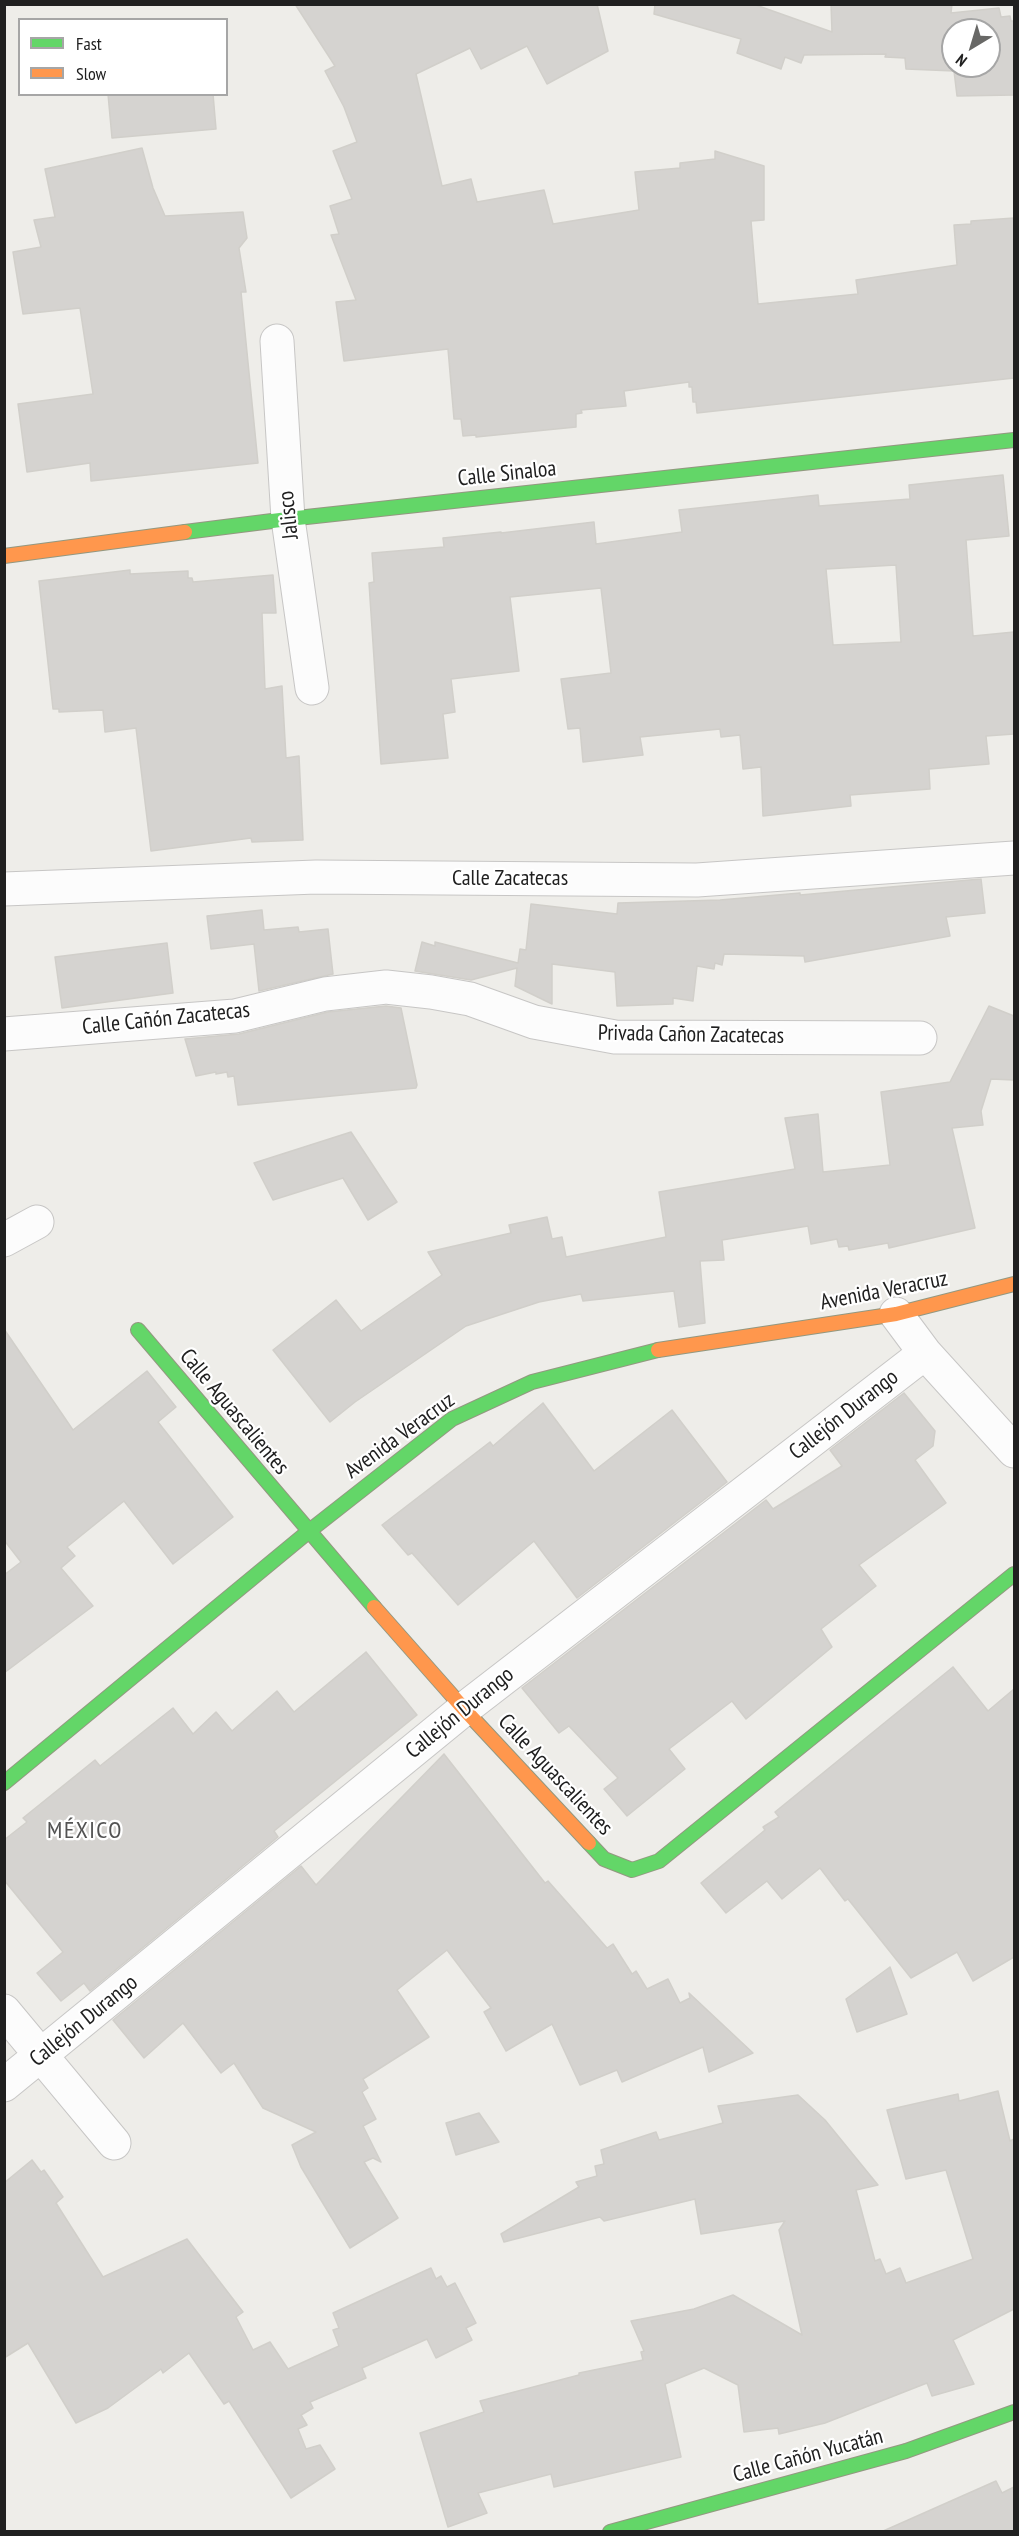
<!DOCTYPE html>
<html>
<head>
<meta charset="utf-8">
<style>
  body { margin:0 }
  #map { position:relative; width:1019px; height:2536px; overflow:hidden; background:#eeede9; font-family:"PT Sans Narrow",sans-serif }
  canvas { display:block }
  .frame { position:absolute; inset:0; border:6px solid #202020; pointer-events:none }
  .legend { position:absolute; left:18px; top:18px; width:210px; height:78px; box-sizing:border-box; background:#fff; border:2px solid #a6a6a6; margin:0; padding:8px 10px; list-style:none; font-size:18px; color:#202020 }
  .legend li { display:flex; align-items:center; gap:12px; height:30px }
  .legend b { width:30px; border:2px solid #a6a6a6 }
  .north { position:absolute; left:941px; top:18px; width:60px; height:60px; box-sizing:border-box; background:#fff; border:2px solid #a6a6a6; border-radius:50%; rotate:218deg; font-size:16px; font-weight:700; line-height:24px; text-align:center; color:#202020 }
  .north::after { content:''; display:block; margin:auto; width:21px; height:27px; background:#686866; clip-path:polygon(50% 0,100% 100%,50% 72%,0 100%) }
</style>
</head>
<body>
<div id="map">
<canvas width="1019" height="2536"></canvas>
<div class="frame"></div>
<ul class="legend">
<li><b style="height:8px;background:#63d668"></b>Fast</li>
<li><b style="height:8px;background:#ff974d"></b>Slow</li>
</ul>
<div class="north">N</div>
</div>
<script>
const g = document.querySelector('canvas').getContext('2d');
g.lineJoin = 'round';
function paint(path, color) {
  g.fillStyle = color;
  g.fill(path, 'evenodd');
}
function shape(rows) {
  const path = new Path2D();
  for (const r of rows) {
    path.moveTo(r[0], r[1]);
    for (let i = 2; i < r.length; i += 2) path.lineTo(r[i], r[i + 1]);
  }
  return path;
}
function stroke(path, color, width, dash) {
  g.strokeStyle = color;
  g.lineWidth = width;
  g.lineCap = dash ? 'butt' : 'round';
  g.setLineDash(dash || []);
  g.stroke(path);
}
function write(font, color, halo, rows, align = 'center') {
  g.font = font + ' "PT Sans Narrow",sans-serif';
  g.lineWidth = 4.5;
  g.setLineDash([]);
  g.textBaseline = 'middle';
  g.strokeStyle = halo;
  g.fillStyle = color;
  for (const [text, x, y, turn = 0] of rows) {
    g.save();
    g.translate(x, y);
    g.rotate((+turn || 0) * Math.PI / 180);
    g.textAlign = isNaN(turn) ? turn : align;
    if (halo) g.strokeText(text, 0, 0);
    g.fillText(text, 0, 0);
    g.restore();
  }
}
const building = shape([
  [295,4,597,4,608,51,547,84,527,46,481,69,470,48,416,74,442,186,471,179,477,202,544,190,553,224,639,210,635,172,680,168,680,163,715,159,715,151,764,166,764,220,751,221,758,304,858,294,856,280,957,265,954,225,971,224,971,221,1014,218,1014,378,697,413,696,402,693,402,692,387,689,387,689,382,624,391,626,406,581,410,582,413,576,414,576,427,476,437,476,435,463,436,461,419,454,419,448,349,344,361,336,302,356,300,331,235,339,234,330,206,352,199,333,151,357,142,344,107,325,71,335,66,295,4],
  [655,4,753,4,832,32,831,4,952,4,951,13,999,8,1001,17,1010,16,1011,21,1014,21,1014,95,957,96,954,71,906,69,905,58,885,57,886,54,804,55,801,63,785,57,781,69,737,53,741,39,654,14,655,4],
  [953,30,989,30,989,66,953,66,953,30],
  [108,94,213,94,216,129,112,138,108,94],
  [142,148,153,188,165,216,243,212,247,238,239,248,246,292,241,292,258,463,91,481,90,463,27,472,18,404,93,394,80,308,23,314,13,252,41,247,34,220,55,217,45,169,142,148],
  [1003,475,1009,536,966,540,973,636,1014,632,1014,734,986,736,989,764,929,769,930,789,850,795,851,806,763,816,761,767,743,769,740,735,721,737,720,729,640,737,643,755,583,762,580,728,568,729,561,679,611,673,601,588,510,597,519,671,451,679,455,712,443,714,448,758,381,764,369,583,374,582,372,553,444,547,443,538,501,532,501,533,594,522,596,544,682,532,679,510,818,495,819,506,910,499,909,485,1003,475],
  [896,565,901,642,833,645,826,569,896,565],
  [130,570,130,574,188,571,188,578,192,578,193,582,273,575,276,613,262,613,265,689,282,686,286,758,299,756,303,840,252,842,251,838,151,851,136,728,105,732,103,710,59,712,59,709,53,709,39,581,130,570],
  [981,879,985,913,946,917,950,936,805,962,804,956,724,954,722,965,715,963,714,969,697,966,693,1001,673,998,673,1004,617,1006,615,972,552,964,552,1004,515,986,517,968,471,980,415,971,422,942,435,946,435,942,518,963,520,949,526,950,531,904,617,914,618,903,720,900,800,893,800,895,981,879],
  [262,910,264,930,298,927,299,932,328,929,333,974,259,991,254,944,211,949,207,916,262,910],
  [167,943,173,993,62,1008,55,957,167,943],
  [386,1006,401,1008,417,1085,416,1088,238,1105,234,1076,228,1077,227,1072,216,1074,216,1072,196,1076,185,1039,239,1034,328,1012,386,1006],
  [989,1006,1014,1016,1014,1080,991,1079,981,1111,983,1125,952,1128,975,1228,889,1248,888,1243,849,1250,848,1246,839,1247,837,1239,811,1244,808,1226,722,1240,724,1260,700,1261,705,1323,679,1327,674,1291,583,1301,581,1294,539,1302,466,1326,355,1402,330,1422,273,1350,336,1300,361,1331,442,1275,428,1252,511,1233,509,1225,547,1217,552,1239,562,1237,566,1257,666,1237,659,1192,795,1169,785,1118,818,1114,823,1172,890,1165,881,1092,950,1082,989,1006],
  [351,1132,397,1202,368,1220,343,1178,273,1200,254,1163,351,1132],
  [4,1329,73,1430,147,1371,176,1407,158,1422,233,1517,173,1564,124,1501,67,1547,75,1556,61,1568,93,1606,4,1673,4,1575,21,1562,4,1540,4,1329],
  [904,1393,935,1431,933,1446,915,1460,946,1503,859,1565,876,1586,821,1629,832,1647,746,1719,732,1701,669,1749,685,1769,627,1816,604,1789,618,1778,569,1726,559,1733,522,1688,766,1500,773,1509,842,1466,830,1450,904,1393],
  [543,1403,594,1471,672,1410,727,1482,577,1598,534,1541,458,1605,412,1553,408,1555,382,1525,490,1442,493,1446,543,1403],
  [366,1652,417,1715,274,1831,278,1837,90,1991,84,1983,61,2001,37,1973,63,1952,4,1880,4,1840,27,1822,23,1818,95,1760,100,1766,173,1708,193,1734,216,1712,232,1731,277,1691,294,1712,366,1652],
  [953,1667,988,1711,1014,1689,1014,1957,973,1981,957,1952,911,1978,848,1899,845,1901,820,1868,782,1899,767,1881,726,1913,701,1883,765,1830,763,1827,779,1817,775,1812,953,1667],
  [444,1754,545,1883,548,1881,607,1948,613,1944,632,1974,636,1971,647,1989,668,1979,680,2003,690,1998,689,1993,753,2053,709,2072,703,2047,622,2082,617,2070,580,2085,552,2024,506,2051,484,2012,491,2008,447,1950,397,1990,429,2037,363,2079,368,2088,362,2092,376,2119,363,2126,381,2162,373,2158,364,2162,398,2218,350,2248,301,2167,292,2145,316,2132,263,2108,234,2063,221,2073,183,2023,144,2058,113,2020,301,1866,316,1885,444,1754],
  [890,1967,907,2014,857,2032,846,1999,890,1967],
  [998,2091,1010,2141,1014,2139,1014,2309,953,2340,974,2384,932,2396,927,2383,825,2423,779,2434,778,2428,744,2432,738,2385,704,2368,665,2384,681,2457,554,2487,551,2474,478,2493,487,2513,448,2527,420,2433,484,2412,480,2401,579,2375,579,2373,643,2360,641,2352,644,2351,631,2321,694,2309,733,2295,802,2335,779,2230,785,2221,701,2234,695,2199,604,2221,600,2217,504,2242,501,2234,579,2187,576,2182,597,2176,595,2166,604,2164,601,2150,656,2132,659,2140,723,2123,718,2106,798,2095,825,2120,878,2185,856,2190,875,2261,880,2259,886,2274,900,2268,906,2283,973,2259,946,2170,906,2179,887,2110,958,2094,959,2101,998,2091],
  [479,2113,499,2142,456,2155,446,2123,479,2113],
  [32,2160,41,2172,44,2170,63,2197,56,2203,103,2277,187,2239,243,2312,236,2317,253,2350,270,2342,288,2369,339,2346,333,2330,339,2328,333,2313,431,2268,436,2279,441,2276,447,2287,455,2283,476,2323,466,2328,472,2340,436,2358,427,2339,362,2368,366,2378,310,2402,313,2408,301,2415,307,2425,298,2429,306,2449,320,2445,335,2469,291,2498,229,2401,224,2404,189,2353,163,2373,161,2369,108,2408,76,2423,28,2343,4,2358,4,2183,32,2160],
  [996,2481,1002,2493,1014,2487,1014,2532,881,2532,996,2481]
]);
paint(building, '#d5d3d0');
stroke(building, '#d1cfca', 1.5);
const street = shape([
  [277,341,288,519,312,688],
  [4,889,316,877,697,880,1014,858],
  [4,1034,235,1016,325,994,386,987,431,992,470,999,534,1022,615,1037,920,1038],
  [4,1240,37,1222],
  [896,1314,925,1353,1014,1451],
  [4,2011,114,2143],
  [4,2085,464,1709,925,1353]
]);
const fast = shape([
  [185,532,288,519,1014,440],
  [138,1330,374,1607],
  [4,1783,308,1532,452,1419,532,1382,658,1350],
  [589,1843,604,1859,632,1870,659,1861,1014,1574],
  [610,2532,906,2451,1014,2412]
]);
const slow = shape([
  [4,556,185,532],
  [658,1350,896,1314,1014,1284],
  [374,1607,464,1709,589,1843]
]);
stroke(street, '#c7c6c5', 35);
stroke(fast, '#939880', 16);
stroke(slow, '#939880', 16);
stroke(street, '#fcfcfc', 33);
stroke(fast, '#63d668', 14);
stroke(slow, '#ff974d', 14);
write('22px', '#202020', '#fff', [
  ["Calle Sinaloa",507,474,-6],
  ["Jalisco",289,515,-96],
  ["Calle Zacatecas",510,879],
  ["Calle Cañón Zacatecas",166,1019,-6],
  ["Privada Cañon Zacatecas",691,1035,1],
  ["Avenida Veracruz",884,1291,-11],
  ["Calle Aguascalientes",234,1412,50],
  ["Callejón Durango",844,1415,-38],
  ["Avenida Veracruz",400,1436,-36],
  ["Callejón Durango",460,1713,-39],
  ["Calle Aguascalientes",555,1775,47],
  ["Callejón Durango",84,2021,-39],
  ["Calle Cañón Yucatán",808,2456,-15]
]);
g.letterSpacing = '1.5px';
write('24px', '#535353', '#fff', [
  ["MÉXICO",85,1831]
]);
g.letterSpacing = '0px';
</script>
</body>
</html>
